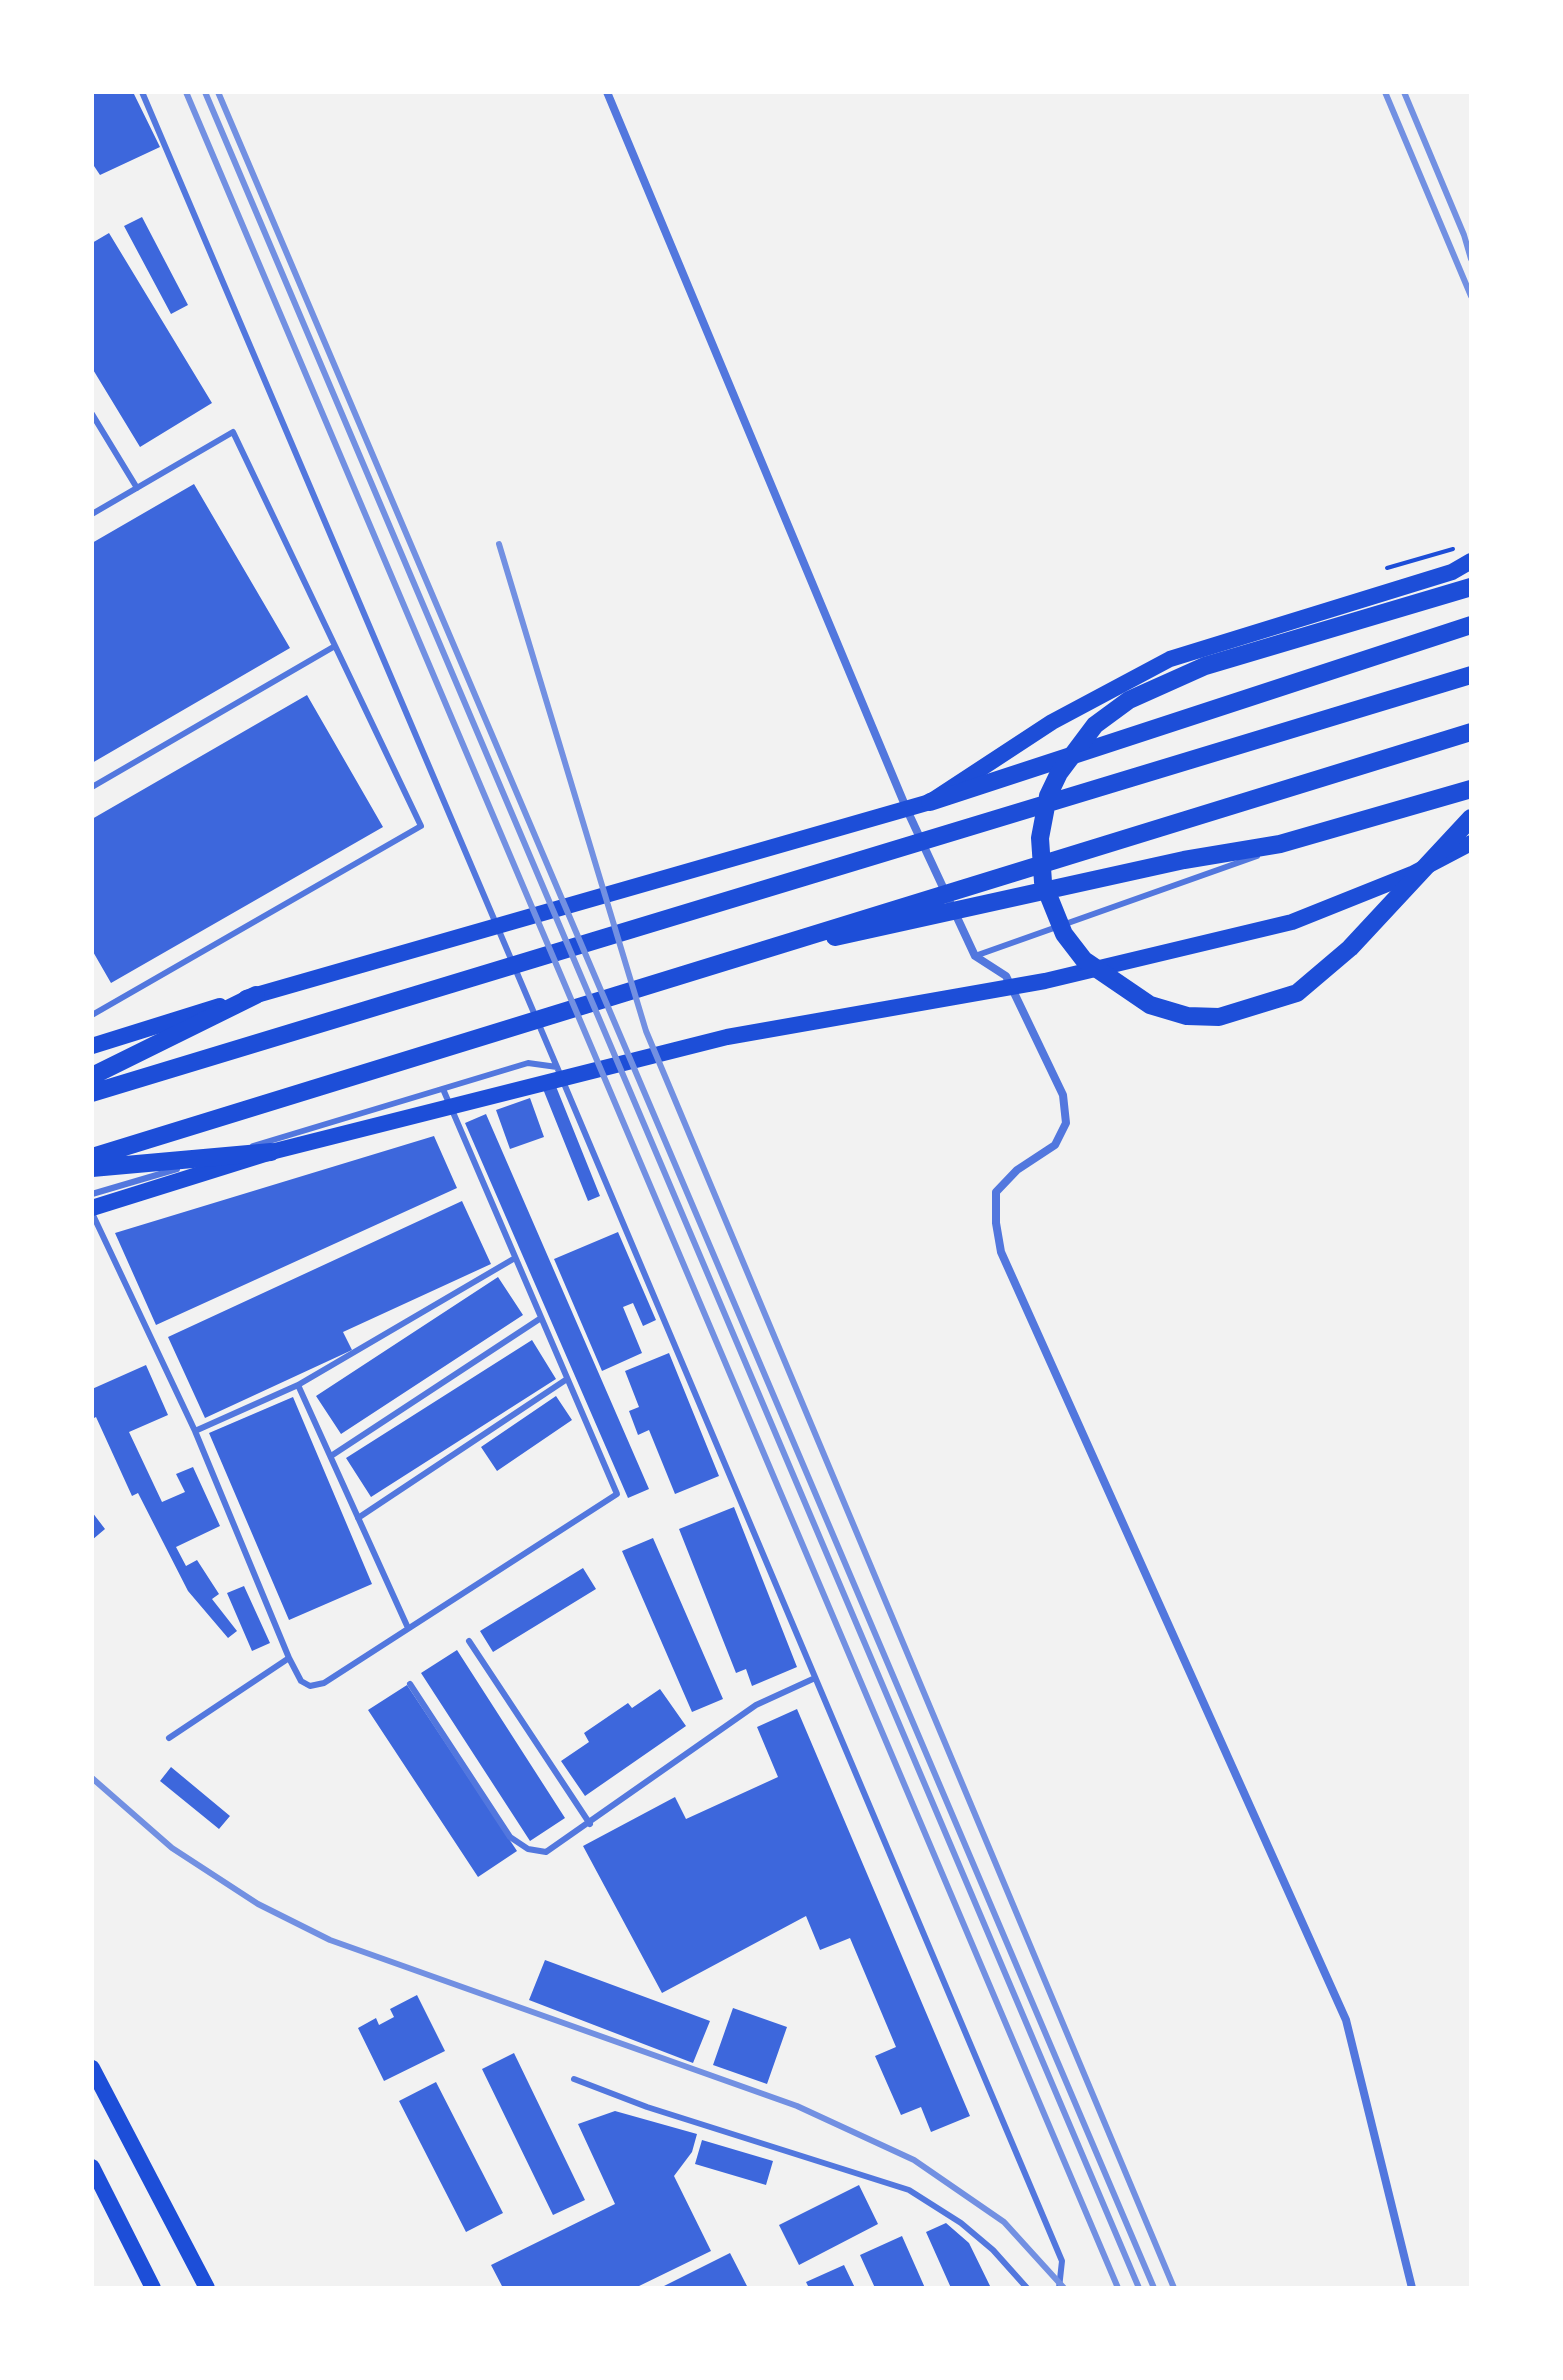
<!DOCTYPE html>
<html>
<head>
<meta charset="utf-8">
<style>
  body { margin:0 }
  #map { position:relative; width:1563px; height:2380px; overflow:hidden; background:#f2f2f2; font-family:"Playfair Display",serif }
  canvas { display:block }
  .frame { position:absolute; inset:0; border:94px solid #fff; pointer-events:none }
</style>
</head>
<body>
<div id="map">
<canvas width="1563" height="2380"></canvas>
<div class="frame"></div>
</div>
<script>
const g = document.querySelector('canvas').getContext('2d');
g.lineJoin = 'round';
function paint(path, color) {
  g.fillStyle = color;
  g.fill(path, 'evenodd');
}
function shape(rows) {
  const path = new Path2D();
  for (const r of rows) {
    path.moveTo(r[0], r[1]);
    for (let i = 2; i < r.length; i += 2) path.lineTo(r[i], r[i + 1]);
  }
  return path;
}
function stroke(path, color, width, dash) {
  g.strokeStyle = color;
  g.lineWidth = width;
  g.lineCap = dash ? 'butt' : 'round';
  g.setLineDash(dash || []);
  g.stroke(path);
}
paint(shape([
  [92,92,133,92,160,147,100,175,92,163],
  [142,217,188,305,171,314,124,226],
  [109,233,212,403,140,447,92,368,92,243],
  [194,484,290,648,92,763,92,543],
  [307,695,383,827,111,983,92,950,92,819],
  [553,1079,600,1196,588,1201,541,1084],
  [530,1098,544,1137,510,1149,496,1110],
  [486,1114,649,1489,628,1498,465,1123],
  [434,1136,457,1188,156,1325,115,1233],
  [462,1201,491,1264,343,1332,352,1350,205,1418,168,1337],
  [618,1232,656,1320,643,1326,633,1303,623,1307,642,1353,602,1371,554,1259],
  [498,1277,523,1315,341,1434,316,1396],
  [532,1340,556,1379,371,1497,346,1458],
  [669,1353,719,1476,675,1494,649,1430,638,1435,629,1411,639,1407,625,1371],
  [146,1365,168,1415,129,1432,162,1502,185,1492,176,1474,193,1467,220,1526,176,1547,186,1566,197,1560,219,1594,212,1599,237,1631,228,1638,188,1591,138,1493,132,1496,96,1417,92,1419,92,1389],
  [556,1396,572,1420,497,1471,481,1447],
  [293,1397,372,1584,289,1620,209,1433],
  [734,1507,797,1667,752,1686,746,1669,736,1673,679,1529],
  [92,1512,105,1529,92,1540],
  [653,1538,723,1699,692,1712,622,1551],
  [583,1568,596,1589,493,1652,480,1631],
  [244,1586,270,1643,252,1651,227,1593],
  [457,1650,565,1818,530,1841,421,1673],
  [407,1685,517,1851,478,1877,368,1710],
  [660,1689,686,1726,585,1796,561,1761,589,1742,584,1733,628,1703,632,1708],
  [797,1709,970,2116,931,2132,921,2107,901,2115,875,2056,896,2047,850,1938,820,1950,806,1916,662,1993,583,1846,675,1797,686,1819,778,1777,757,1727],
  [171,1767,230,1816,219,1829,160,1781],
  [545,1960,710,2021,693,2063,529,2000],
  [417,1995,445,2051,384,2081,358,2028,376,2018,379,2025,394,2017,390,2009],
  [733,2008,787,2027,767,2084,713,2065],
  [514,2053,585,2200,553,2215,482,2069],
  [436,2082,503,2213,466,2232,399,2101],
  [615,2111,697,2134,692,2152,674,2176,711,2251,635,2288,503,2288,491,2265,615,2204,578,2124],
  [702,2140,773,2161,766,2185,695,2164],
  [859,2185,878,2224,799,2265,779,2225],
  [946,2223,969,2243,991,2288,951,2288,926,2232],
  [902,2236,925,2288,875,2288,860,2255],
  [730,2253,748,2288,660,2288],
  [844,2265,855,2288,809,2288,806,2282]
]), '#3d67dc');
stroke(shape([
  [1387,568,1453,549]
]), '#1d4ed8', 4);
stroke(shape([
  [142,92,557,1067],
  [92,414,137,488],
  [92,514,233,432,421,826,92,1015],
  [92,787,335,646],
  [975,956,1257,856],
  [253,1146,528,1063,557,1067,1062,2261,1059,2288],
  [92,1194,177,1169],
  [92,1213,195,1431,289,1658,301,1681,310,1686,324,1683,617,1494,443,1089],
  [298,1385,408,1628],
  [195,1431,298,1385,515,1258],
  [331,1456,541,1318],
  [358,1518,567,1379],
  [469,1641,590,1824],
  [410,1684,510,1837,528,1849,546,1852,756,1705,815,1678],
  [169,1738,289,1658],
  [574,2079,647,2107,909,2190,961,2223,993,2250,1027,2288]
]), '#5277de', 6);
stroke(shape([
  [607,92,907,810,975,956,1006,976,1063,1095,1066,1123,1055,1145,1017,1170,996,1192,996,1223,1001,1252,1346,2020,1412,2288]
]), '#5277de', 8);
stroke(shape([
  [246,998,930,802,1052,722,1170,659,1452,572,1471,561],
  [92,1046,220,1006],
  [92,1208,271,1152,727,1037,1045,981,1292,922,1412,874,1471,843],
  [92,2068,207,2288],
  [92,2167,153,2288]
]), '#1d4ed8', 16);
stroke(shape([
  [930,802,1471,625]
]), '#1d4ed8', 18);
stroke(shape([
  [1471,587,1205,666,1129,700,1095,725,1059,773,1048,796,1040,838,1043,882,1064,934,1084,960,1150,1005,1187,1016,1219,1017,1297,993,1350,948,1471,818],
  [835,937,1184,860,1280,844,1471,789],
  [92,1076,256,995],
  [92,1093,1471,675],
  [92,1157,1471,732],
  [92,1168,271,1152]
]), '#1d4ed8', 18);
stroke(shape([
  [186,92,1118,2288],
  [205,92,1139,2288],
  [218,92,1154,2288],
  [1385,92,1471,296],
  [1404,92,1464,235,1471,259],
  [499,544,646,1031,1174,2288],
  [92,1778,172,1848,258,1904,330,1940,797,2106,914,2160,1004,2222,1064,2288]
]), '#7290e2', 6);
</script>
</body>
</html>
